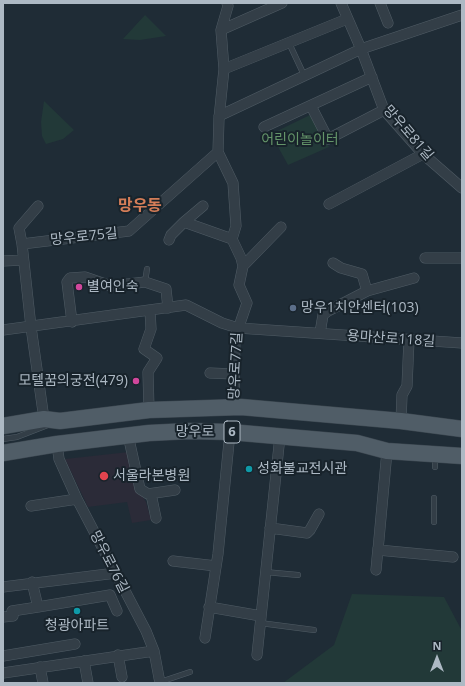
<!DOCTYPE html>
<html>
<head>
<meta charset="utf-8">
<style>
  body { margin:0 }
  #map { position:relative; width:465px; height:686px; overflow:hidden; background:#1f2c36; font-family:"Open Sans",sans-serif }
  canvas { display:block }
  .frame { position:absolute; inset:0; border:4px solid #adb9c4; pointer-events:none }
  .north { position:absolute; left:417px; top:638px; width:40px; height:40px; -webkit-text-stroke:3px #18232b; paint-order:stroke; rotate:0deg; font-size:11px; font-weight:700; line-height:16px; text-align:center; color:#adb9c4 }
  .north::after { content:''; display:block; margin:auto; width:14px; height:18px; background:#adb9c4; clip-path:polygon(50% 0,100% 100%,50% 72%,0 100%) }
</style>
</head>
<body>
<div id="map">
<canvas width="465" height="686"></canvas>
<div class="frame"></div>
<div class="north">N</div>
</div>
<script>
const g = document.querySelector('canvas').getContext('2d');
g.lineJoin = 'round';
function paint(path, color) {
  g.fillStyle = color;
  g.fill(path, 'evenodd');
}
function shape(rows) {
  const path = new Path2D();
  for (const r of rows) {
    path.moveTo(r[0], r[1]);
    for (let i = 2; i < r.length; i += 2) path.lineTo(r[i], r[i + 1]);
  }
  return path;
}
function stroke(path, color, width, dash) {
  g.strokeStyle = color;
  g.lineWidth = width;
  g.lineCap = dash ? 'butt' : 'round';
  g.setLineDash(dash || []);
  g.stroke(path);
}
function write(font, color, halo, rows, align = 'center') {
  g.font = font + ' "Open Sans","Noto Sans KR",sans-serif';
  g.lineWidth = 4;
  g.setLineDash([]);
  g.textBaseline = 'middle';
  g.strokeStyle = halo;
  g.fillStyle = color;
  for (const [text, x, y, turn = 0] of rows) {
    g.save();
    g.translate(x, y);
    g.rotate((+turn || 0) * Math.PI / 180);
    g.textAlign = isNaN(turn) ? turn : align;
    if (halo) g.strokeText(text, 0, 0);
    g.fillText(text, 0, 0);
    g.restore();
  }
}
paint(shape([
  [129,452,141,494,146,502,151,520,132,523,127,502,88,507,65,459]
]), '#2b2b38');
paint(shape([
  [145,15,166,36,140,40,123,39],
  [44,101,74,130,63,139,46,144,42,136,41,122],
  [310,115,329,147,288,165,271,134],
  [352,594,444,597,462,631,462,683,283,683,334,645]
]), '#223938');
const lane = shape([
  [289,43,304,75],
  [145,282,147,269],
  [3,439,17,437,48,425],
  [435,467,435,457],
  [434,522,434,498],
  [265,572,298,575],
  [260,623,314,630],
  [160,682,190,672]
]);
const street = shape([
  [341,3,361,49,384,110,423,154,462,188],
  [380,3,388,23],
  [221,30,282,3],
  [224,69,347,19],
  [311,106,328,139,384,110],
  [219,116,361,49,462,15],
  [264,127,372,77],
  [218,152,233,183,236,226,232,239],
  [329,204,423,154],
  [184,222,232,239,241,258,243,266,239,285,247,303,235,338,234,407],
  [169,240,171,235,184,222,203,206],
  [22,244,19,228,38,206],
  [425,258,462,258],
  [3,261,23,260],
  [333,263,341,268,362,274,367,291],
  [243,266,281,227],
  [72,322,67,282,70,278,85,277,111,286,145,282,166,289,168,308],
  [3,330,186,305,222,323,238,328,462,343],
  [320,333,323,315,328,311,367,291,414,278],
  [210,373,234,374],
  [149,410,148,372,157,358,144,349,151,329,150,310],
  [44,419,31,327,22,244,129,231,218,152,219,118,224,69,221,30,228,6,227,3],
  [401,421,402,395,407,386,409,340],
  [128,435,140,489,148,494,175,490],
  [57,444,59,459,77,499,146,631,154,651,160,683],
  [387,451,378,550,453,557],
  [151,494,156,518],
  [31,506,77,499],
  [270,528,307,533,310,530,319,514],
  [173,561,216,566],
  [376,570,378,548],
  [3,587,116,573],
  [38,607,110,595,117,611],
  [209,607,261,616],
  [3,617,13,616,12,611,38,607,32,582],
  [205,638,218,554,230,432],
  [118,655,122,677],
  [257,655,280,436],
  [3,656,75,644],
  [84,661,88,683],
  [40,667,43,683],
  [3,673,154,651]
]);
const primary = shape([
  [3,426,44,419,60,421,149,410,241,407,401,421,462,429],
  [3,453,57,444,149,433,189,431,230,432,357,443,387,451,462,456]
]);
stroke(lane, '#505c65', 6);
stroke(street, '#505c65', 11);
stroke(primary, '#3c4750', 17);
stroke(lane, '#333e47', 5);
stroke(street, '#333e47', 10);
stroke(primary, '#505d67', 16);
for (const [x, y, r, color] of [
  [79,287,4,"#d1479c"],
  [293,308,4,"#5c6f8a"],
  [136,381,4,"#d1479c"],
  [249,469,4,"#0f9aa8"],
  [104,476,5,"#e0444e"],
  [77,611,4,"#0f9aa8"]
]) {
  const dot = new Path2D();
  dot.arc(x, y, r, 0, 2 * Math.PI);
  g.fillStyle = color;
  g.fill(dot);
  stroke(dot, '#18232b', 1.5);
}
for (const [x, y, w] of [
  [232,432,16]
]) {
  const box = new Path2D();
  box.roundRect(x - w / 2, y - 11, w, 22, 3);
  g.fillStyle = '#18232b';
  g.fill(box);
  stroke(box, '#adb9c4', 1);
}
write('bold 13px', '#adb9c4', null, [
  ["6",232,432]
]);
write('14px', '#adb9c4', '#18232b', [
  ["망우로81길",408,133,49],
  ["망우로75길",84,237,-6],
  ["용마산로118길",391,339,4],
  ["망우로77길",236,366,-87],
  ["망우로",195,432],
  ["망우로76길",109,562,63]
]);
write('14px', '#649469', '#18232b', [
  ["어린이놀이터",300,140]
]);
write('14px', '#adb9c4', '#18232b', [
  ["별여인숙",87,287],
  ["망우1치안센터(103)",301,308],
  ["모텔꿈의궁전(479)",128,381,"right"],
  ["성화불교전시관",257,469],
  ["서울라본병원",113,476],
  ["청광아파트",77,626,"center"]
], 'left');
write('bold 16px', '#d47d58', '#18232b', [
  ["망우동",140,206]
]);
</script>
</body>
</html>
